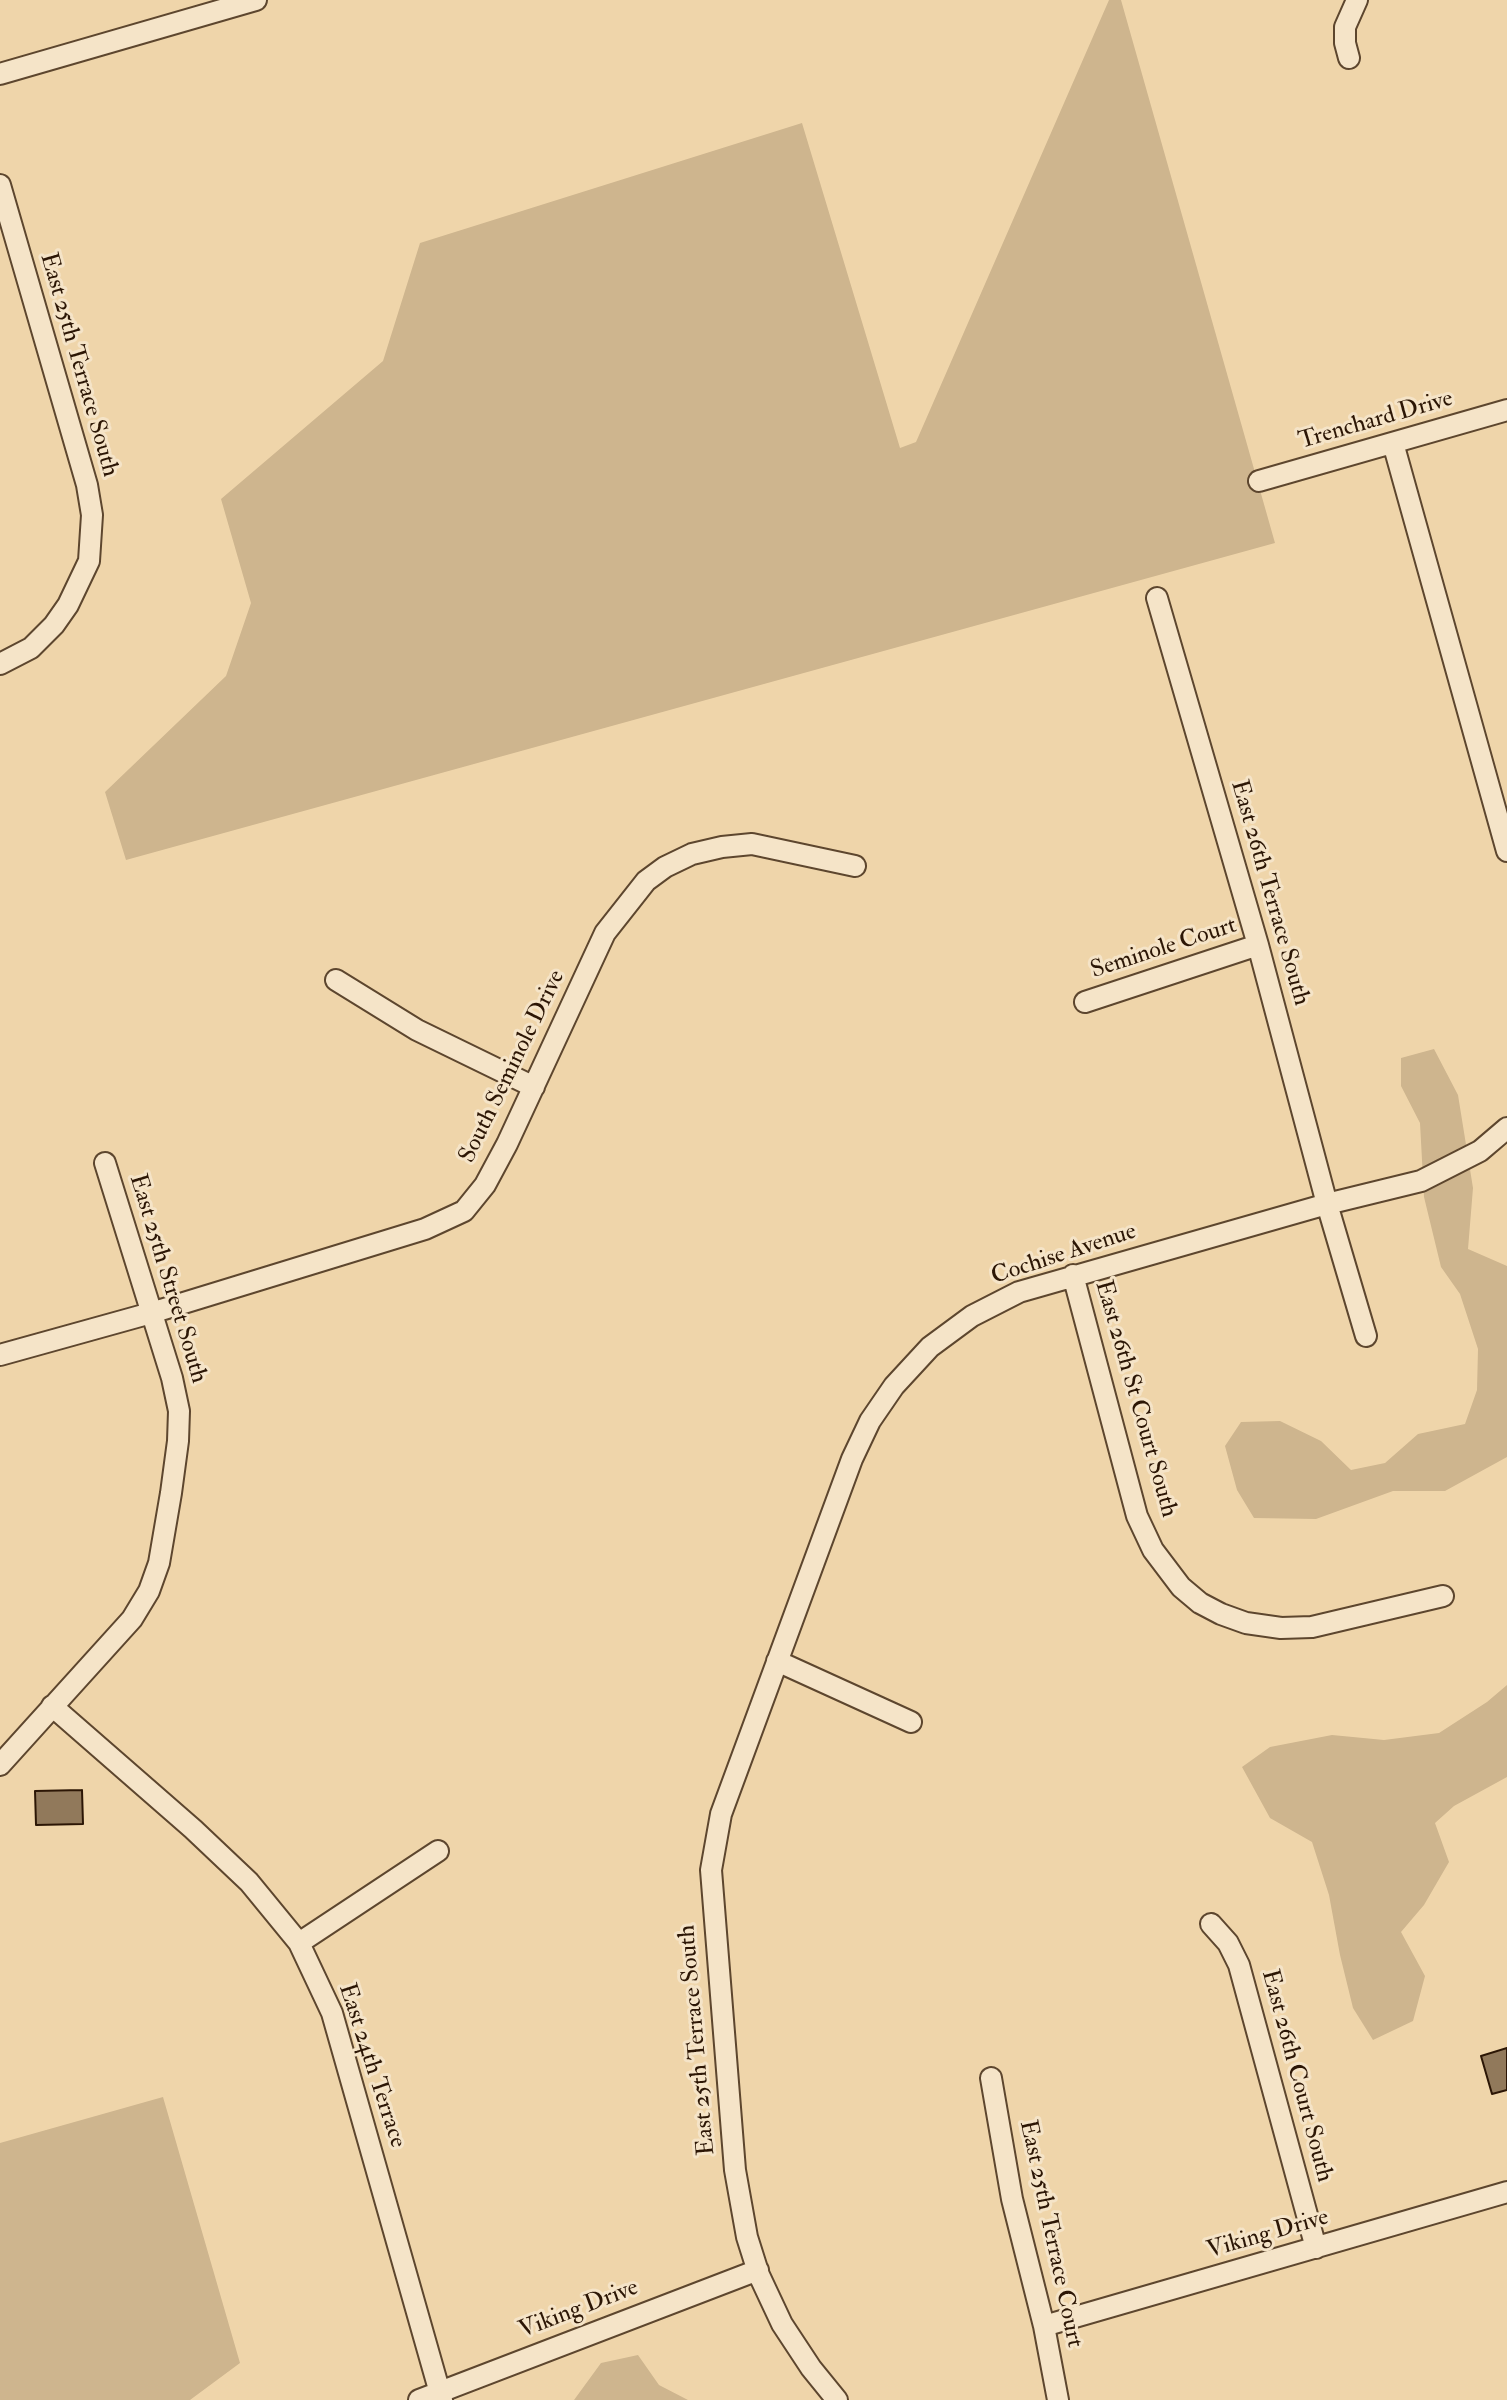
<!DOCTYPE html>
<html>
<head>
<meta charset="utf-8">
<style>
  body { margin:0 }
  canvas { display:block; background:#efd5aa }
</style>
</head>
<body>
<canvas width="1507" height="2400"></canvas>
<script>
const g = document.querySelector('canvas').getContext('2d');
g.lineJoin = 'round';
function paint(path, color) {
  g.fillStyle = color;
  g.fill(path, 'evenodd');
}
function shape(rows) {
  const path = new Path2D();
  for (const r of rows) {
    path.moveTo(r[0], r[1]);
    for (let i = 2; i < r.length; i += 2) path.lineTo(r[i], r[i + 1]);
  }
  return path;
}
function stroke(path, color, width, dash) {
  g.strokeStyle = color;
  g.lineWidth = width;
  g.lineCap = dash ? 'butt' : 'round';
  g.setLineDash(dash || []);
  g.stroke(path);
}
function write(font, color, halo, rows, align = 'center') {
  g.font = font + ' "IM FELL Double Pica",serif';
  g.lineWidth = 6;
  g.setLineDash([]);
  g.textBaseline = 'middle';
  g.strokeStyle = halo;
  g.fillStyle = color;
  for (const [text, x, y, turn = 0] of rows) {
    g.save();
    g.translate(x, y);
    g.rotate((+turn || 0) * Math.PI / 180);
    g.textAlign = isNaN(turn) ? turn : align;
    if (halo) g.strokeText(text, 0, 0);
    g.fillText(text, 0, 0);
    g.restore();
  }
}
paint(shape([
  [1109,0,1121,0,1275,543,126,860,105,792,226,676,251,603,221,499,383,361,420,243,802,123,900,448,916,442],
  [1434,1049,1458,1095,1473,1188,1468,1249,1507,1266,1507,1457,1445,1491,1393,1491,1316,1519,1254,1518,1237,1490,1225,1446,1241,1422,1280,1421,1321,1441,1351,1470,1385,1463,1418,1434,1465,1424,1477,1390,1478,1349,1460,1294,1441,1267,1424,1197,1420,1123,1401,1086,1401,1058],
  [1507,1685,1507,1777,1454,1806,1435,1823,1449,1862,1424,1905,1401,1932,1425,1976,1413,2021,1373,2040,1353,2008,1340,1955,1329,1895,1312,1842,1270,1818,1242,1767,1270,1747,1332,1735,1384,1740,1439,1733,1487,1702],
  [163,2097,240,2363,190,2400,0,2400,0,2143],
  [638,2355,659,2385,688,2400,574,2400,601,2363]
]), '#ceb58e');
const building = shape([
  [82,1790,83,1824,36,1825,35,1791,82,1790],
  [1507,2048,1507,2090,1492,2094,1481,2056,1507,2048]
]);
paint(building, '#91795b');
stroke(building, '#2c1605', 2);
const minor = shape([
  [1349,58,1345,43,1345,27,1357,0],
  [0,74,256,0],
  [0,185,87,485,92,515,89,561,68,605,54,625,31,648,0,664],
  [1393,443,1507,851],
  [1259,481,1507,410],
  [1157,598,1258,945,1327,1204,1366,1336],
  [336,980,417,1030,534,1087],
  [1085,1002,1258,945],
  [1073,1275,1137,1516,1153,1550,1181,1587,1200,1603,1221,1614,1246,1623,1281,1628,1312,1627,1443,1596],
  [0,1355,151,1313,425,1229,464,1211,485,1185,507,1144,605,933,646,881,665,867,692,854,722,847,752,844,855,866],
  [777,1661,911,1722],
  [52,1706,193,1829,249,1882,299,1943,332,2013,442,2400],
  [0,1765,132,1619,149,1591,159,1563,171,1493,178,1441,179,1411,172,1378,105,1163],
  [1211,1924,1228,1943,1239,1965,1316,2248],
  [299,1943,438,1851],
  [991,2078,1012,2199,1044,2326,1058,2400],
  [1044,2326,1507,2192],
  [419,2400,758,2270],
  [837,2400,811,2368,782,2324,759,2275,747,2237,735,2170,711,1870,721,1814,852,1459,870,1421,894,1386,930,1347,972,1316,1019,1292,1327,1204,1421,1181,1480,1151,1507,1128]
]);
stroke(minor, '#5d462e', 24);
stroke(minor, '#f5e4c8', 20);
write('24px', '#2c1605', '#f5e4c8', [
  ["East 25th Terrace South",78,365,74],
  ["Trenchard Drive",1376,421,-16],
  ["East 26th Terrace South",1269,893,74],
  ["Seminole Court",1164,949,-18],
  ["South Seminole Drive",513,1067,-64],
  ["Cochise Avenue",1064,1255,-18],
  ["East 25th Street South",167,1279,73],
  ["East 26th St Court South",1135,1399,74],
  ["East 25th Terrace South",698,2040,-95],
  ["East 24th Terrace",371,2066,72],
  ["East 26th Court South",1296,2076,75],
  ["East 25th Terrace Court",1050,2234,78],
  ["Viking Drive",1268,2235,-16],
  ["Viking Drive",579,2310,-21]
]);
</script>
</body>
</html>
